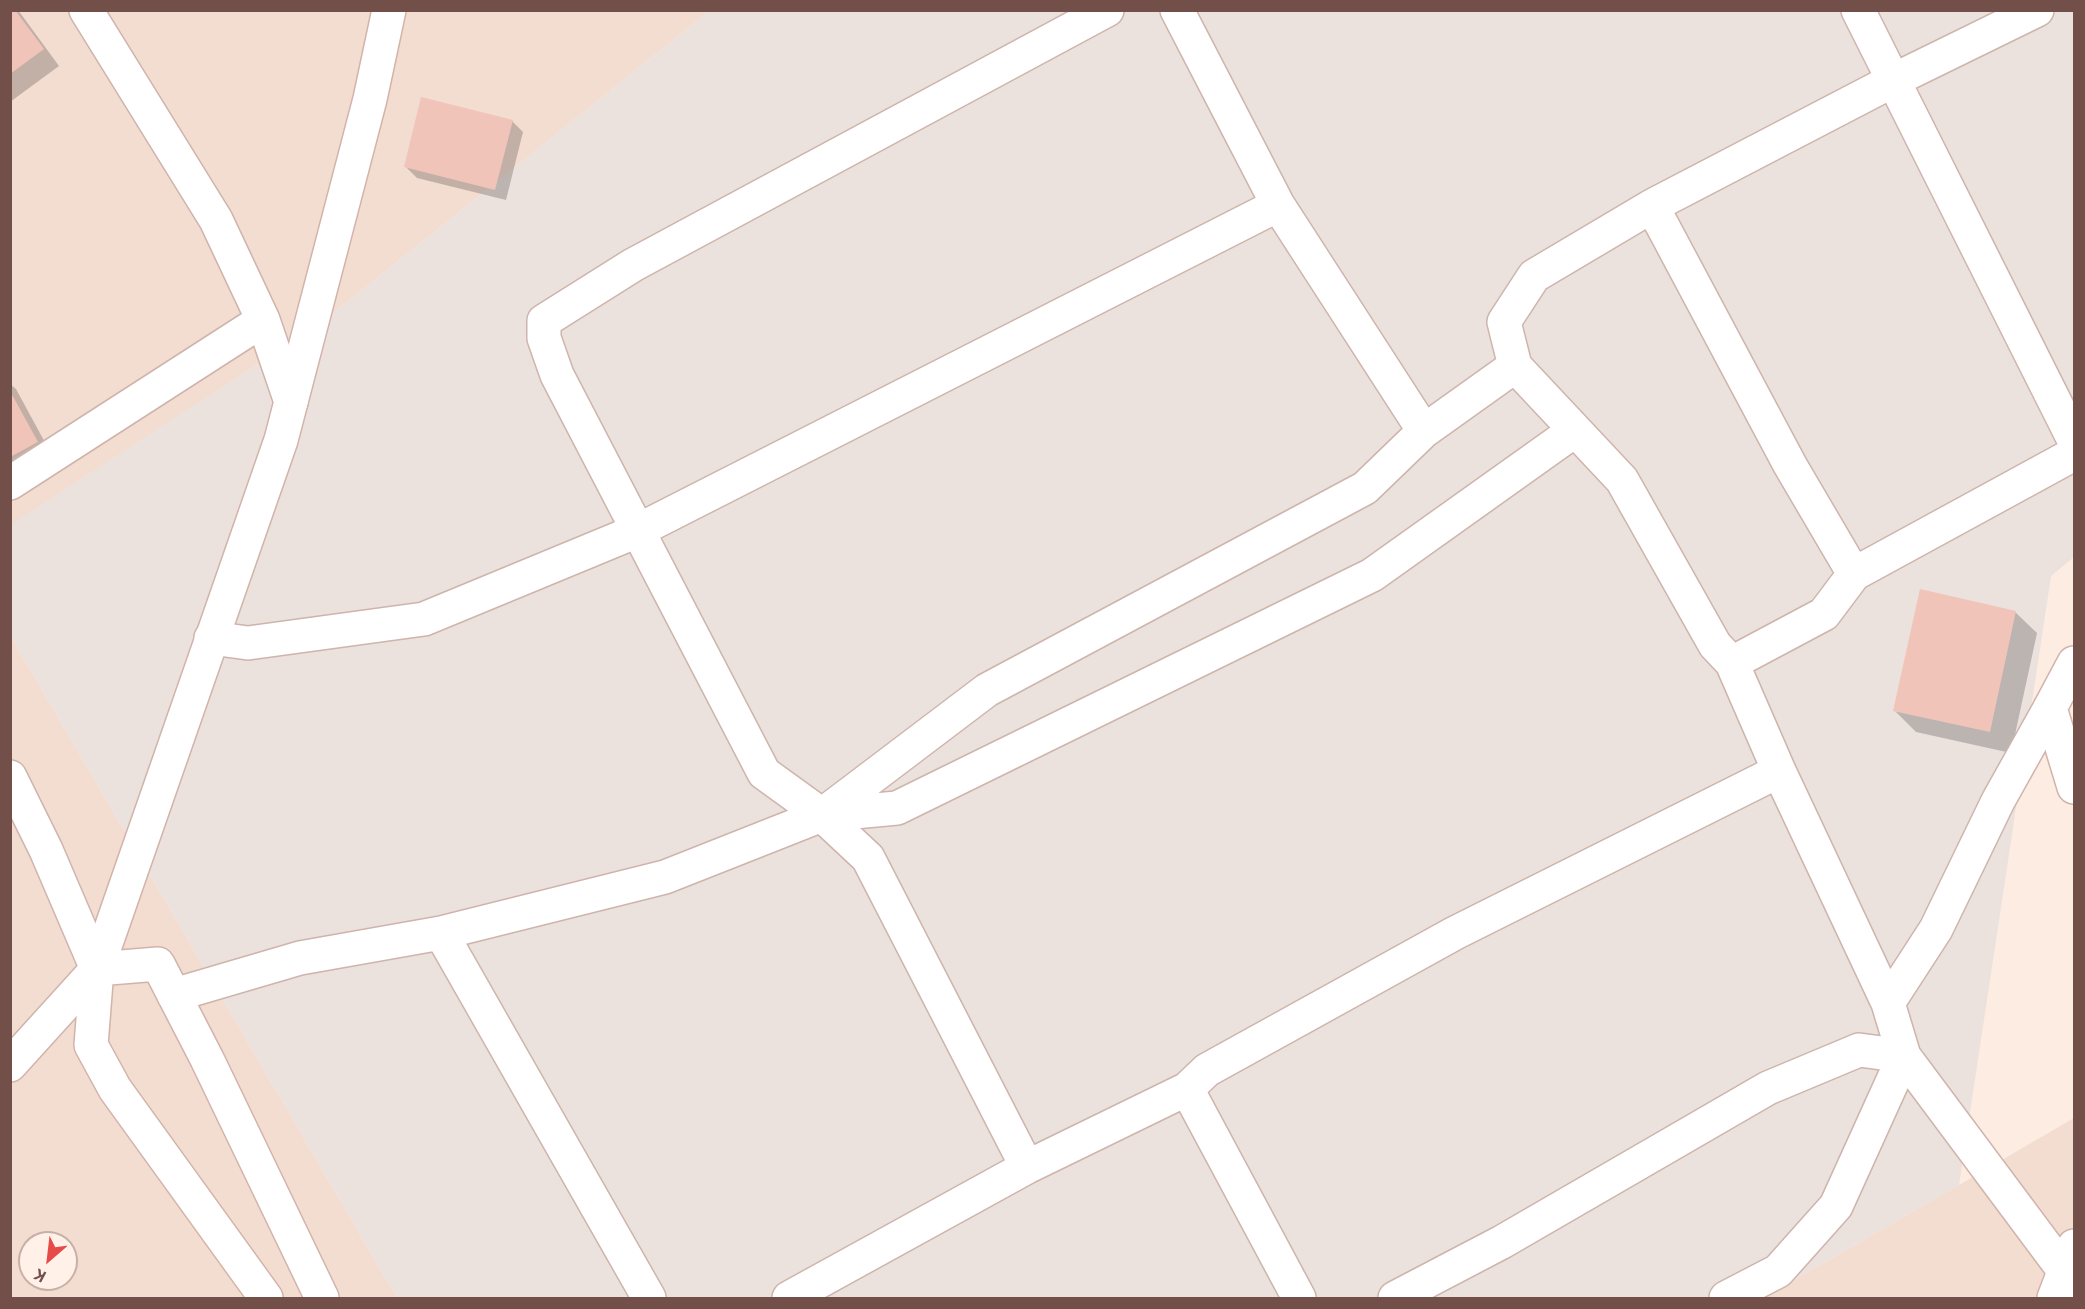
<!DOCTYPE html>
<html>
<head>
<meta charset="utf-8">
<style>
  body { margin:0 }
  #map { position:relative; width:2085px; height:1309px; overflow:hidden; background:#fcece2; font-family:Roboto,sans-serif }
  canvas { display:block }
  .frame { position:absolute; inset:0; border:12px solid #734f49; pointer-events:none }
  .north { position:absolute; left:18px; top:1231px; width:60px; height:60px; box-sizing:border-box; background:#fff1e7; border:2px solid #c7b0a8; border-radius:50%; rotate:208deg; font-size:16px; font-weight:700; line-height:24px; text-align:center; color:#734f49 }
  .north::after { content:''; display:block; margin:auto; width:21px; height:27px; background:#e54b48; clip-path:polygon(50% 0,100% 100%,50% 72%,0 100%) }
</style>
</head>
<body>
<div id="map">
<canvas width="2085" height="1309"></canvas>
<div class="frame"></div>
<div class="north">K</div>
</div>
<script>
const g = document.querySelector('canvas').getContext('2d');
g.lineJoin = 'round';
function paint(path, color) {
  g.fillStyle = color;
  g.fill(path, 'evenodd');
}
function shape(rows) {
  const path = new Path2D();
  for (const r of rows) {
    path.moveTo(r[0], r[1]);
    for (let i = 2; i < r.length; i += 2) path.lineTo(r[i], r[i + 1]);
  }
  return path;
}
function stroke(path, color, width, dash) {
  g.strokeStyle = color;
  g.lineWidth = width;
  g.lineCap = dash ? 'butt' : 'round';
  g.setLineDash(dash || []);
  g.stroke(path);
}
paint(shape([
  [11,11,709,11,322,322,11,525],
  [11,637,397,1298,11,1298],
  [30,1243,66,1243,66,1279,30,1279],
  [2074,1118,2074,1298,1763,1298,1959,1185]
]), '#f3dcd0');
paint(shape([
  [709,11,2074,11,2074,557,2051,576,1959,1185,1763,1298,397,1298,11,637,10,525,322,322]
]), '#ebe1dd');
paint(shape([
  [10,10,18,10,59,66,10,102],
  [512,121,523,132,506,200,417,178,406,167],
  [10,384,16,389,54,459,10,482],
  [2015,612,2037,633,2011,753,1916,732,1895,711]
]), '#0003');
paint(shape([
  [10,10,15,10,44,49,10,74],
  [421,97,513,120,495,190,404,167],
  [10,391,38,442,10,457],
  [1920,589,2016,611,1990,732,1893,711]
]), '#f1c4ba');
const street = shape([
  [86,10,216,220,263,320,291,402],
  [1177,10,1278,205,1424,431],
  [1858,10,2074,440],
  [2037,10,1894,80,1652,206,1534,276,1504,322,1515,366,1622,480,1715,645,1732,663,1779,771,1888,1003,1904,1056,2074,1284],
  [1652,206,1790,465,1854,574],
  [10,483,263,320],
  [211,638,248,643,424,619,637,531,1278,205],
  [1732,663,1824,614,1854,574,2074,454],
  [10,777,46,850,97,969,10,1065],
  [822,815,987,690,1365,488,1424,431,1515,366],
  [441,933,649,1298],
  [174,995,300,958,441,933,665,877,822,815,897,808,1372,575,1574,431],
  [1888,1003,1936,929,1998,801,2050,708],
  [1187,1089,1299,1298],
  [1027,1167,868,858,822,815,764,773,557,375,544,338,544,321,633,265,1107,10],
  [789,1298,1027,1167,1187,1089,1207,1070,1455,933,1779,771],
  [1395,1298,1502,1242,1768,1088,1859,1050,1904,1056,1836,1206,1778,1271,1726,1298]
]);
const secondary = shape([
  [2074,663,2050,708,2074,787],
  [97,969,158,964,207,1059,322,1298],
  [266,1298,115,1089,91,1045,97,969,281,440,370,99,389,10],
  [2054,1298,2074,1246]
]);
stroke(street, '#cfb4ac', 36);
stroke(secondary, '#d2b3a9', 36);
stroke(street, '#fff', 33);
stroke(secondary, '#fff', 33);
</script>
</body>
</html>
